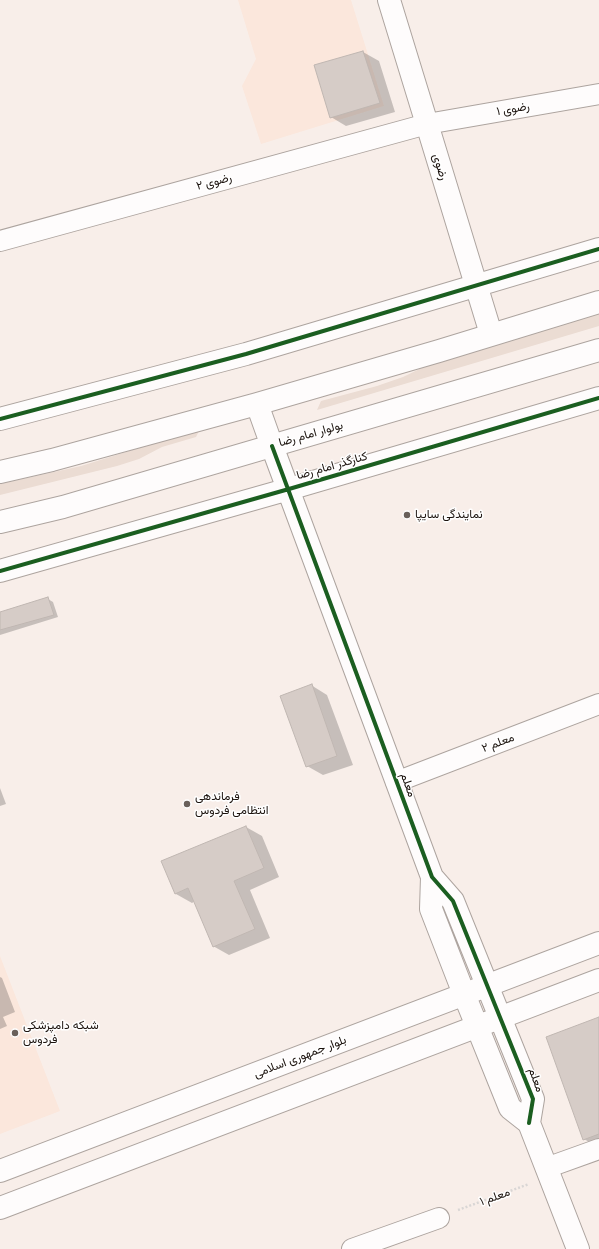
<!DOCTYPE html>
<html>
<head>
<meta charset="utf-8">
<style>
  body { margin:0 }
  canvas { display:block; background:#f8eee9 }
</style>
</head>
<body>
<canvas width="599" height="1249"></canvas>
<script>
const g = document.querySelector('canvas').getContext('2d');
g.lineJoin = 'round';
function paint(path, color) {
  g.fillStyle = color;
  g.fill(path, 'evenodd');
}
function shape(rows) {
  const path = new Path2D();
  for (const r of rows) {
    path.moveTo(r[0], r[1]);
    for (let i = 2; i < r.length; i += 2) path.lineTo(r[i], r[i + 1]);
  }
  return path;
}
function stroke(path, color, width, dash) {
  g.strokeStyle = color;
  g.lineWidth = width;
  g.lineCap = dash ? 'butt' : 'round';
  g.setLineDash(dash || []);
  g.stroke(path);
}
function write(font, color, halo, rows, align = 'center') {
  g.font = font + ' "PT Serif",Vazirmatn,serif';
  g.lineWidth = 3;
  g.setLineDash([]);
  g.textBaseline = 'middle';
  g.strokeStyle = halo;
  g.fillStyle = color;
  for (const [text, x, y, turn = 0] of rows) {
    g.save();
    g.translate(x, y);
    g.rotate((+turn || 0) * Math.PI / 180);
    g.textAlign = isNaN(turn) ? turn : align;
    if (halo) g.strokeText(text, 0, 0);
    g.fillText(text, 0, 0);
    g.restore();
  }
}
paint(shape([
  [238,0,351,0,384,106,261,144,242,86,256,59],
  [0,956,60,1111,0,1134]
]), '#fbe7dc');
paint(shape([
  [599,314,599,326,317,410,321,401,377,386,403,377,432,363],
  [200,429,196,437,162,447,139,459,117,466,0,495,0,484,81,466]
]), '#ebdcd3');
paint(shape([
  [363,52,379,61,395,112,346,126,331,117],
  [48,599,53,602,58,617,0,635,0,613],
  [311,685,327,695,353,765,323,775,307,766],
  [0,788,6,804,0,806],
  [246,827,262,836,279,877,250,890,270,938,229,955,213,946,195,901,192,903,176,894,162,861],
  [0,977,2,978,15,1012,3,1017,7,1026,0,1029],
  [599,1018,599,1148,584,1139]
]), '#0003');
const building = shape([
  [363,51,380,103,330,118,314,65,363,51],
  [48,597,54,615,0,630,0,612,48,597],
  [312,684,337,756,306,767,280,696,312,684],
  [246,826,264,868,234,881,255,929,213,947,188,888,175,894,161,861,246,826],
  [599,1017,599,1134,583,1140,546,1037,599,1017]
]);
paint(building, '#d6ccc7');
stroke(building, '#c0b7b2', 1);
const minor = shape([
  [0,241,427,124,599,94],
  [396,782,599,704],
  [546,1168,599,1149],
  [352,1249,439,1218]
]);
const tertiary = shape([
  [389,0,427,124,491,334],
  [0,419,246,354,599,249],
  [272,446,432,877,453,901,533,1099,529,1123],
  [0,571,289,489,599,398],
  [432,877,431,909,464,994,510,1108,529,1123,578,1249]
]);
const secondary = shape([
  [0,1171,599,943],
  [0,1208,599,980]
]);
const primary = shape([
  [257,404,272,446],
  [0,472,52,460,257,404,439,351,599,302],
  [0,522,63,507,599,350]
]);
stroke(minor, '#ada49f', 22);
stroke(tertiary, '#ada49f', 24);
stroke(secondary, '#ada49f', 24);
stroke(primary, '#ada49f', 24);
stroke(shape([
  [458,1210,529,1184]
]), '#d9d6d5', 2.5, [2, 2]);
stroke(minor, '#fefcfc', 20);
stroke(tertiary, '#fefcfc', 22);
stroke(secondary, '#fefcfc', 22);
stroke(primary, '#fefcfc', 22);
stroke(shape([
  [0,419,246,354,599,249],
  [272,446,432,877,453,901,533,1099,529,1123],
  [0,571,289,489,599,398]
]), '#1b5e20', 4);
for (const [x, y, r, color] of [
  [407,515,4,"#69605b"],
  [187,804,4,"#69605b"],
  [15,1033,4,"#69605b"]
]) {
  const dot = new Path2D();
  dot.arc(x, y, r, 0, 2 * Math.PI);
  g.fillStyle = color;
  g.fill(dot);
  stroke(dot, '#fff', 1.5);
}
write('12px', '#1c130e', '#fff', [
  ["رضوی ۱",513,109,-10],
  ["رضوی",440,167,73],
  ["رضوی ۲",214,182,-15],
  ["بولوار امام رضا",311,434,-16],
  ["کنارگذر امام رضا",332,466,-16],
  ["معلم ۲",498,743,-21],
  ["معلم",408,785,70],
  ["بلوار جمهوری اسلامی",300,1057,-21],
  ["معلم",536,1080,70],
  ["معلم ۱",495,1197,-20]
]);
write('12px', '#1c130e', '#fff', [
  ["نمایندگی سایپا",415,515],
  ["فرماندهی",195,797],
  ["انتظامی فردوس",195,811],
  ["شبکه دامپزشکی",23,1026],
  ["فردوس",23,1040]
], 'left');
</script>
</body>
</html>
